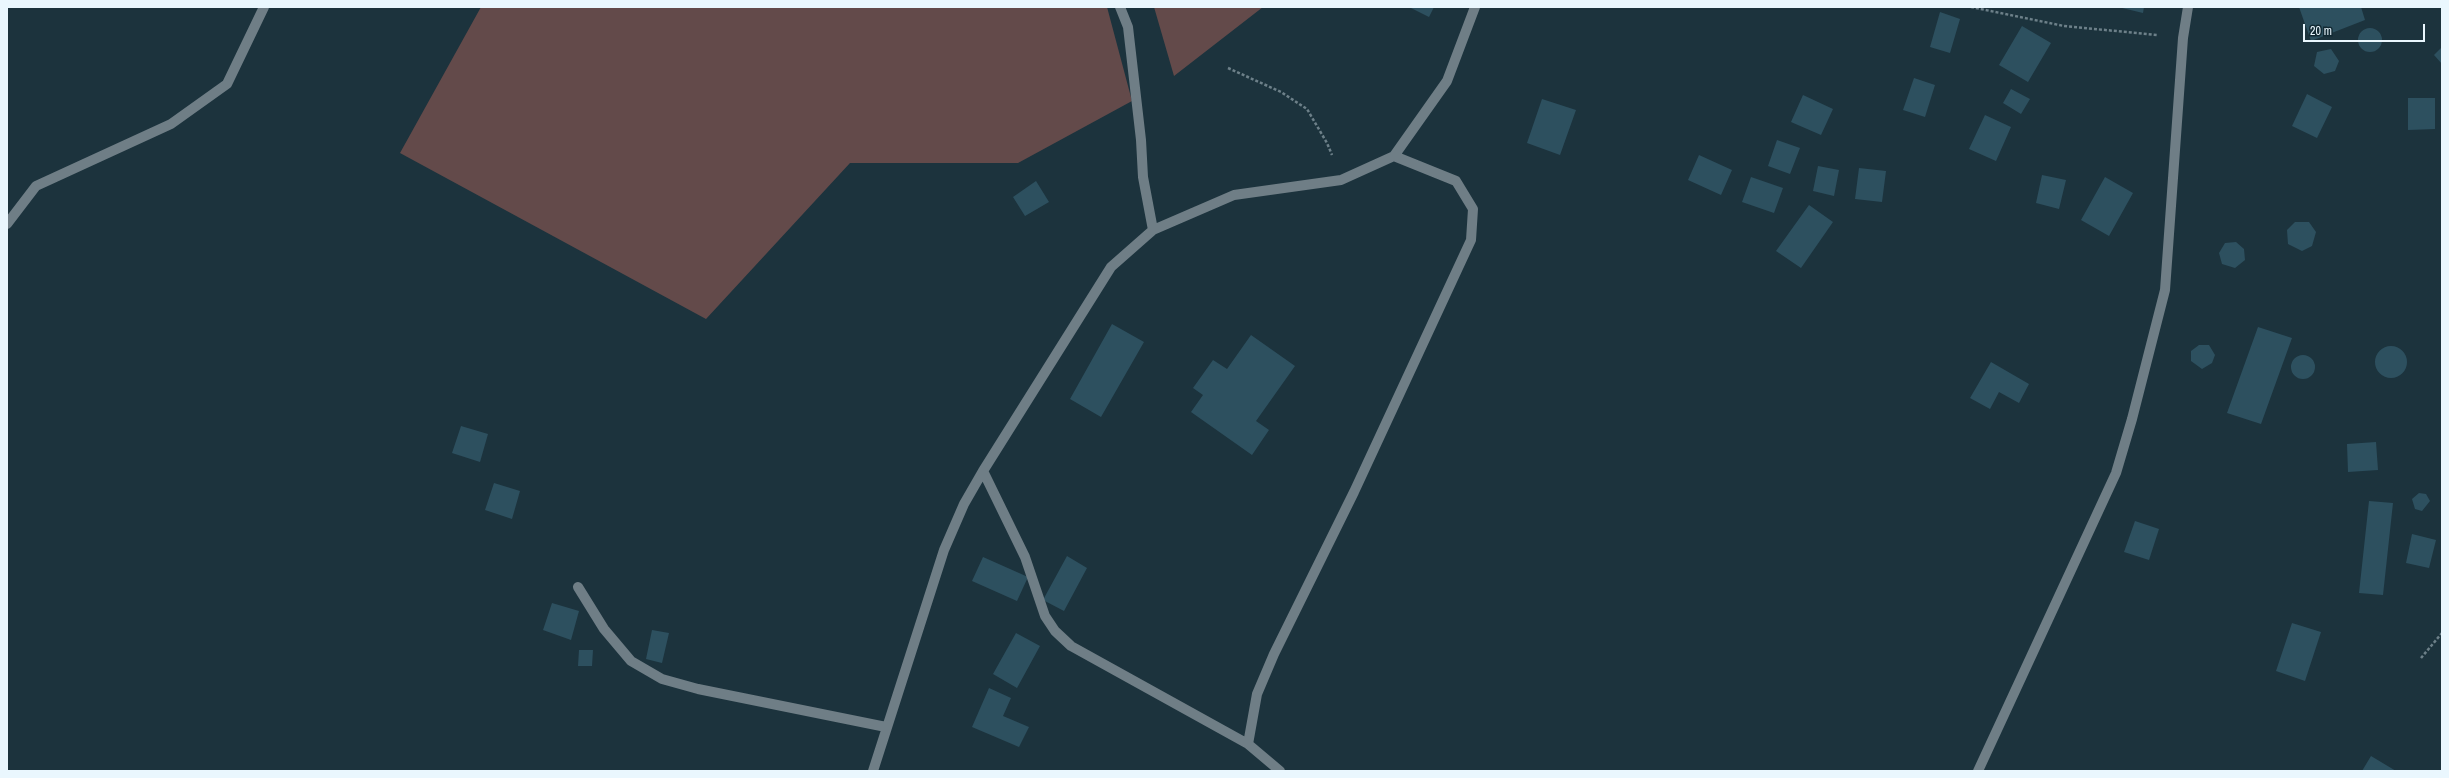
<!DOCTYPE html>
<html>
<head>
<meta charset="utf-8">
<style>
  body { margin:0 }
  #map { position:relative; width:2449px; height:778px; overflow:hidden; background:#1c333d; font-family:"Archivo Narrow",sans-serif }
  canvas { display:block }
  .frame { position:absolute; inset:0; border:8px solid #eaf7fe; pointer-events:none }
  .scale { position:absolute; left:2303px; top:24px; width:122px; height:18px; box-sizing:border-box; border:2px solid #eaf7fe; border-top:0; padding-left:5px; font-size:12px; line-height:14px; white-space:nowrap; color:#eaf7fe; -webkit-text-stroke:3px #122933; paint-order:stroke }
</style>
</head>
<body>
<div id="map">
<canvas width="2449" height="778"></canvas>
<div class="frame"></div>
<div class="scale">20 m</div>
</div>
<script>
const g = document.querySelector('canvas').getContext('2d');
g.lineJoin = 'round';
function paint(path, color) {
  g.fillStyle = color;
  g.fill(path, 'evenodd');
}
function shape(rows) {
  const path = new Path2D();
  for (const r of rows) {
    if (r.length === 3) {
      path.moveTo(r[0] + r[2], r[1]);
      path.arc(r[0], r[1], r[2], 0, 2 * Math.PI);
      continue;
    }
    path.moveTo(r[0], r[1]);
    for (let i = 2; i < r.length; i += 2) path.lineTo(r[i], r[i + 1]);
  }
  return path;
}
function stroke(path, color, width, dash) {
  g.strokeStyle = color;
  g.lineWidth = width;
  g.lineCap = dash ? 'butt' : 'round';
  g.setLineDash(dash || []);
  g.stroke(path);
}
paint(shape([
  [481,7,1107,7,1132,101,1018,163,850,163,706,319,400,153],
  [1154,7,1263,7,1174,76]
]), '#634a4a');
paint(shape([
  [1409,7,1434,7,1429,17],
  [2118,7,2144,7,2143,13],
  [2299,7,2361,7,2365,20,2311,41],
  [1940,12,1960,19,1950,53,1930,47],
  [2022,26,2051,43,2028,82,1999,65],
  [2370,40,12],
  [2442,47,2442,64,2434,55],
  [2331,49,2339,61,2335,71,2324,74,2314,66,2317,52],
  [1914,78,1935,85,1925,117,1903,110],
  [2011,89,2030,99,2021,114,2003,103],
  [2307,94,2332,107,2317,138,2292,126],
  [1803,95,1833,109,1821,135,1791,122],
  [2408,98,2435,98,2435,129,2408,130],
  [1542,99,1576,110,1560,155,1527,143],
  [1985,115,2011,127,1996,161,1969,149],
  [1777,140,1800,148,1790,174,1768,166],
  [1699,155,1732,170,1721,195,1688,180],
  [1818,166,1839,170,1834,196,1813,191],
  [1859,168,1886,171,1882,202,1855,199],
  [2042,175,2066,180,2059,209,2036,203],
  [1751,177,1783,188,1774,213,1742,202],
  [2105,177,2133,193,2109,236,2081,220],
  [1036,181,1049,202,1025,216,1013,197],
  [1809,205,1833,222,1801,268,1776,251],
  [2295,222,2309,222,2316,232,2312,246,2302,251,2288,244,2287,230],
  [2236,242,2244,249,2245,260,2235,268,2222,264,2219,253,2225,243],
  [1112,324,1144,342,1101,417,1070,399],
  [2258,327,2292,338,2261,424,2227,413],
  [1251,335,1295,366,1256,421,1269,430,1252,455,1191,412,1203,395,1193,388,1213,360,1227,369],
  [2199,345,2209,345,2215,355,2212,363,2202,369,2191,361,2191,351],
  [2391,362,16],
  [2303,367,12],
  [1991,362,2029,384,2019,403,1999,392,1990,409,1970,398],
  [461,426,488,434,480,462,452,453],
  [2376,442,2378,470,2348,472,2347,444],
  [494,483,520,491,512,519,485,510],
  [2419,493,2426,494,2430,501,2422,511,2415,509,2412,499],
  [2369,501,2393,503,2383,595,2359,593],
  [2135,521,2159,529,2149,560,2124,552],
  [2412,534,2436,540,2429,568,2406,563],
  [1067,556,1087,568,1064,611,1043,600],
  [983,557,1028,577,1017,601,972,581],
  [552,603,579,611,571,640,543,630],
  [2292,623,2321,632,2305,681,2276,671],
  [652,630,669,633,662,663,646,659],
  [1016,633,1040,646,1017,688,993,674],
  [579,650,593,650,592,666,578,666],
  [989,688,1011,698,1003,716,1029,727,1019,747,972,727],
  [2371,756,2396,771,2362,771]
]), '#2d505f');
stroke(shape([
  [1971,7,2064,26,2157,35],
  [1228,68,1281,92,1307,109,1327,143,1332,155],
  [2421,658,2442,633]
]), '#6d8089', 2.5, [3, 2]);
stroke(shape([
  [1120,7,1128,27,1141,140,1143,177,1153,230],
  [7,224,36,186,171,124,227,84,264,7],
  [983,471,1025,557,1045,616,1055,631,1071,646,1248,744],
  [578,587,604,629,631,661,662,679,698,689,886,727],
  [873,771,944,550,964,504,983,471,1111,267,1153,230,1234,195,1341,180,1394,156,1447,81,1475,7],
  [1280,771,1248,744,1257,694,1274,654,1354,492,1471,240,1473,209,1456,181,1394,156],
  [1978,771,2116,473,2132,419,2165,290,2183,38,2188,7]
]), '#6f7e86', 10);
</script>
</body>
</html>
